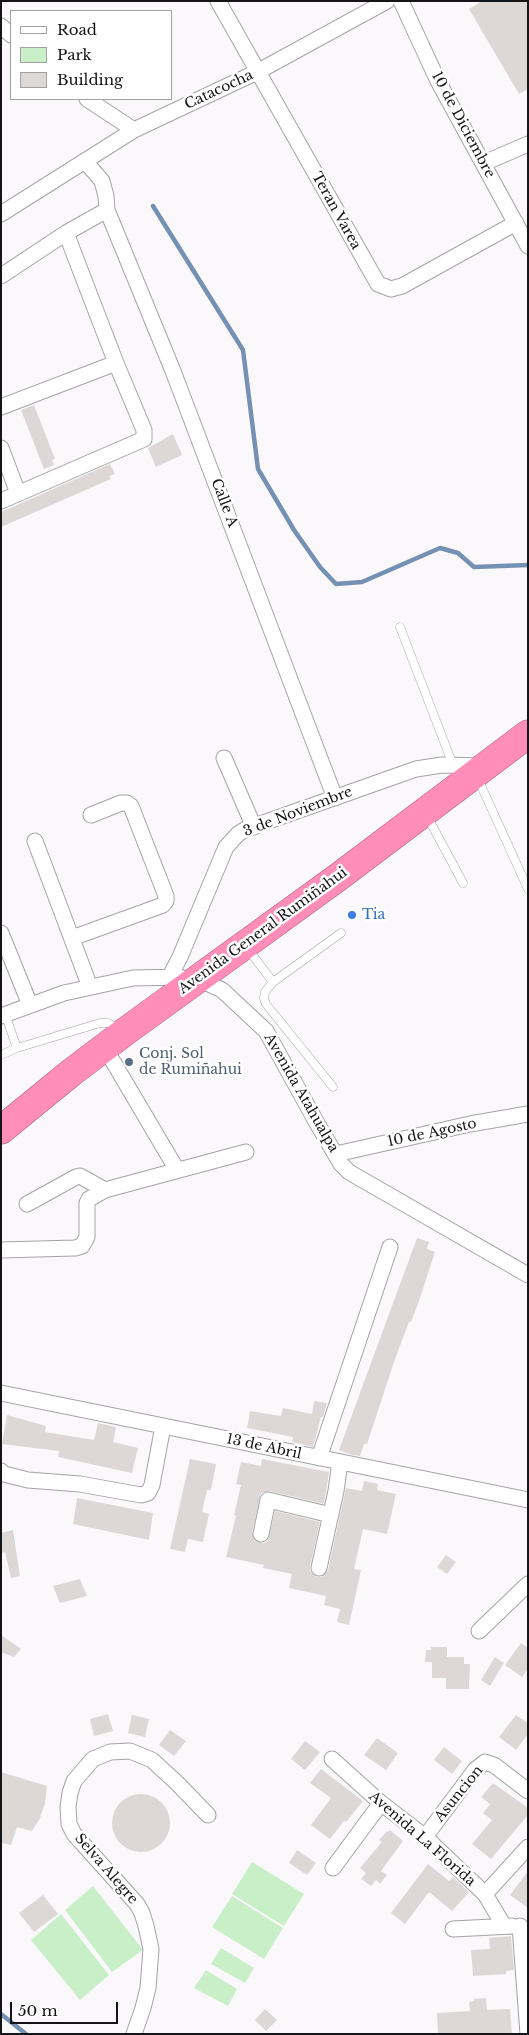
<!DOCTYPE html>
<html>
<head>
<meta charset="utf-8">
<style>
  body { margin:0 }
  #map { position:relative; width:529px; height:2035px; overflow:hidden; background:#fbf8fc; font-family:"Libre Baskerville",serif }
  canvas { display:block }
  .frame { position:absolute; inset:0; border:2px solid #151416; pointer-events:none }
  .legend { position:absolute; left:10px; top:10px; width:162px; height:90px; box-sizing:border-box; background:#fff; border:1px solid #a1a1a2; margin:0; padding:6px 9px; list-style:none; font-size:15px; color:#151416 }
  .legend li { display:flex; align-items:center; gap:10px; height:25px }
  .legend b { width:25px; border:1px solid #a1a1a2 }
  .scale { position:absolute; left:10px; top:2002px; width:108px; height:22px; box-sizing:border-box; border:2px solid #151416; border-top:0; padding-left:6px; font-size:15px; line-height:18px; white-space:nowrap; color:#151416; -webkit-text-stroke:4px #fff; paint-order:stroke }
</style>
</head>
<body>
<div id="map">
<canvas width="529" height="2035"></canvas>
<div class="frame"></div>
<ul class="legend">
<li><b style="height:6px;background:#fff"></b>Road</li>
<li><b style="height:14px;background:#c8efc8"></b>Park</li>
<li><b style="height:14px;background:#ddd8d6"></b>Building</li>
</ul>
<div class="scale">50 m</div>
</div>
<script>
const g = document.querySelector('canvas').getContext('2d');
g.lineJoin = 'round';
function paint(path, color) {
  g.fillStyle = color;
  g.fill(path, 'evenodd');
}
function shape(rows) {
  const path = new Path2D();
  for (const r of rows) {
    if (r.length === 3) {
      path.moveTo(r[0] + r[2], r[1]);
      path.arc(r[0], r[1], r[2], 0, 2 * Math.PI);
      continue;
    }
    path.moveTo(r[0], r[1]);
    for (let i = 2; i < r.length; i += 2) path.lineTo(r[i], r[i + 1]);
  }
  return path;
}
function stroke(path, color, width, dash) {
  g.strokeStyle = color;
  g.lineWidth = width;
  g.lineCap = dash ? 'butt' : 'round';
  g.setLineDash(dash || []);
  g.stroke(path);
}
function write(font, color, halo, rows, align = 'center') {
  g.font = font + ' "Libre Baskerville",serif';
  g.lineWidth = 5;
  g.setLineDash([]);
  g.textBaseline = 'middle';
  g.strokeStyle = halo;
  g.fillStyle = color;
  for (const [text, x, y, turn = 0] of rows) {
    g.save();
    g.translate(x, y);
    g.rotate((+turn || 0) * Math.PI / 180);
    g.textAlign = isNaN(turn) ? turn : align;
    if (halo) g.strokeText(text, 0, 0);
    g.fillText(text, 0, 0);
    g.restore();
  }
}
paint(shape([
  [252,1862,304,1894,284,1926,232,1894],
  [93,1886,143,1950,112,1972,65,1910],
  [232,1896,283,1928,264,1959,212,1927],
  [61,1914,109,1975,80,2000,31,1940],
  [221,1948,254,1968,245,1983,211,1964],
  [206,1970,237,1989,228,2006,194,1988]
]), '#c8efc8');
stroke(shape([
  [153,206,243,350,258,469,294,530,320,567,336,584,362,582,440,548,458,553,474,567,528,565],
  [1,2014,26,2034]
]), '#7490b3', 4.5);
paint(shape([
  [482,1,528,1,528,89,519,94,469,9],
  [34,405,55,459,52,460,54,465,44,469,21,410],
  [173,434,182,455,156,467,148,448],
  [110,464,115,474,109,476,111,479,1,527,1,512],
  [417,1238,429,1242,427,1249,435,1252,419,1301,411,1322,409,1322,395,1359,367,1444,364,1444,360,1456,352,1455,339,1450],
  [314,1401,327,1403,323,1417,321,1417,313,1447,292,1442,293,1437,247,1428,250,1411,281,1416,283,1408,312,1414],
  [7,1415,46,1426,45,1432,94,1440,98,1423,116,1427,113,1442,138,1448,132,1473,58,1457,59,1451,2,1444],
  [190,1459,216,1464,211,1490,207,1490,202,1512,209,1514,203,1542,188,1539,185,1552,170,1549],
  [262,1459,329,1472,324,1504,270,1491,261,1493,252,1532,255,1541,263,1543,268,1541,275,1511,320,1522,310,1566,310,1571,317,1577,322,1577,328,1570,346,1488,362,1491,364,1481,378,1484,377,1490,396,1494,387,1534,363,1529,354,1569,361,1570,349,1625,337,1622,340,1609,324,1605,326,1596,289,1588,292,1574,263,1568,264,1565,226,1557,236,1516,234,1515,241,1485,236,1484,241,1462,261,1466],
  [77,1498,153,1513,149,1540,73,1524],
  [13,1530,20,1576,11,1578,5,1552,1,1553,1,1533],
  [446,1555,456,1562,447,1574,437,1567],
  [80,1579,87,1596,60,1603,53,1586],
  [1,1635,21,1649,14,1657,1,1652],
  [521,1643,528,1648,528,1669,522,1677,505,1665],
  [431,1647,447,1647,447,1657,464,1657,464,1664,470,1664,469,1689,446,1689,446,1678,432,1678,432,1662,425,1662,426,1650,431,1650],
  [495,1657,504,1663,490,1686,481,1680],
  [108,1714,113,1731,94,1736,90,1719],
  [132,1715,149,1719,145,1737,128,1733],
  [516,1715,528,1723,528,1734,516,1750,499,1737],
  [170,1730,186,1741,174,1756,159,1745],
  [377,1738,398,1753,386,1770,364,1755],
  [305,1741,320,1752,305,1770,291,1759],
  [444,1747,462,1761,452,1774,434,1760],
  [321,1769,363,1801,346,1822,344,1821,330,1839,311,1825,331,1798,310,1783],
  [1,1772,47,1786,45,1803,40,1818,32,1831,17,1827,11,1845,1,1843],
  [493,1783,528,1808,528,1815,491,1859,472,1844,492,1820,483,1813,490,1804,481,1797],
  [141,1823,29],
  [390,1830,403,1841,381,1871,387,1875,380,1884,376,1880,371,1886,361,1879,366,1873,360,1868,382,1842,379,1840,387,1831,388,1832],
  [297,1850,316,1863,307,1875,289,1863],
  [428,1864,449,1881,453,1877,469,1892,452,1911,429,1892,405,1924,391,1913],
  [528,1871,528,1908,510,1895],
  [43,1895,58,1914,34,1932,19,1913],
  [511,1936,514,1970,506,1971,506,1974,473,1976,471,1950,490,1949,489,1938],
  [486,1998,487,2010,510,2009,512,2034,438,2034,437,2013,470,2011,469,2002,474,2001,474,1999],
  [265,2009,277,2020,266,2031,255,2020]
]), '#ddd8d6');
const lane = shape([
  [400,627,453,765],
  [478,779,528,889],
  [427,816,463,883],
  [247,948,273,982],
  [5,1014,17,1048],
  [1,1055,17,1048,100,1023,108,1023,120,1029],
  [333,1087,266,1004,264,998,265,992,273,982,341,933]
]);
const street = shape([
  [218,1,378,284,391,289,402,286,516,223],
  [401,1,438,81,528,246],
  [1,26,11,35],
  [87,99,134,130],
  [85,161,102,181,106,196,107,210,173,371,335,798],
  [484,163,528,144],
  [1,214,134,130,257,72,387,1],
  [1,276,66,233,107,210],
  [1,407,116,363],
  [1,448,18,493],
  [1,501,144,439,144,430,116,363,66,233],
  [224,758,254,827],
  [35,841,90,987],
  [1,933,30,1005],
  [72,938,163,905,166,901,166,896,131,806,127,803,121,803,91,815],
  [169,978,180,957,226,847,238,834,246,829,416,769,442,765,483,766],
  [1,1016,64,993,133,978,178,977,209,984,222,990,266,1031,318,1125,341,1164,349,1172,528,1275],
  [105,1048,177,1170],
  [336,1154,470,1124,528,1114],
  [27,1204,76,1177,80,1176,105,1190],
  [1,1250,75,1248,82,1246,87,1237,87,1203,89,1199,105,1190,246,1152],
  [1,1393,528,1500],
  [319,1458,390,1247],
  [1,1471,4,1474,28,1480,80,1484,141,1495,148,1493,152,1485,163,1426],
  [261,1534,268,1500,331,1515],
  [319,1568,336,1491,340,1462],
  [479,1631,528,1584],
  [332,1759,381,1803,425,1837,485,1894,504,1926],
  [425,1837,475,1770,485,1762,494,1765,528,1791],
  [333,1868,381,1803],
  [485,1894,528,1847],
  [520,1926,528,2034],
  [453,1929,512,1926],
  [134,2034,143,2008,148,1988,151,1949,146,1926,142,1913,137,1904,74,1834,69,1824,68,1807,70,1793,74,1781,93,1759,110,1752,130,1751,152,1760,177,1783,208,1815]
]);
const highway = shape([
  [1,1130,72,1072,126,1031,337,878,528,734]
]);
stroke(lane, '#a5a3a6', 9);
stroke(street, '#a5a3a6', 17);
stroke(highway, '#ac6381', 29);
stroke(lane, '#fff', 8);
stroke(street, '#fff', 15);
stroke(highway, '#fe8dba', 28);
for (const [x, y, r, color] of [
  [352,915,5,"#3f7fe0"],
  [129,1062,5,"#5c6f8a"]
]) {
  const dot = new Path2D();
  dot.arc(x, y, r, 0, 2 * Math.PI);
  g.fillStyle = color;
  g.fill(dot);
  stroke(dot, '#fff', 2);
}
write('14px', '#151416', '#fff', [
  ["Catacocha",219,90,-25],
  ["10 de Diciembre",463,125,62],
  ["Teran Varea",336,211,61],
  ["Calle A",224,503,69],
  ["3 de Noviembre",298,812,-21],
  ["Avenida General Rumiñahui",263,931,-36],
  ["Avenida Atahualpa",301,1093,60],
  ["10 de Agosto",432,1133,-12],
  ["13 de Abril",264,1447,12],
  ["Asuncion",459,1794,-51],
  ["Avenida La Florida",422,1839,41],
  ["Selva Alegre",106,1869,49]
]);
write('14px', '#366cbe', '#fff', [
  ["Tia",362,915]
], 'left');
write('14px', '#4e5e75', '#fff', [
  ["Conj. Sol",139,1054],
  ["de Rumiñahui",139,1070]
], 'left');
</script>
</body>
</html>
